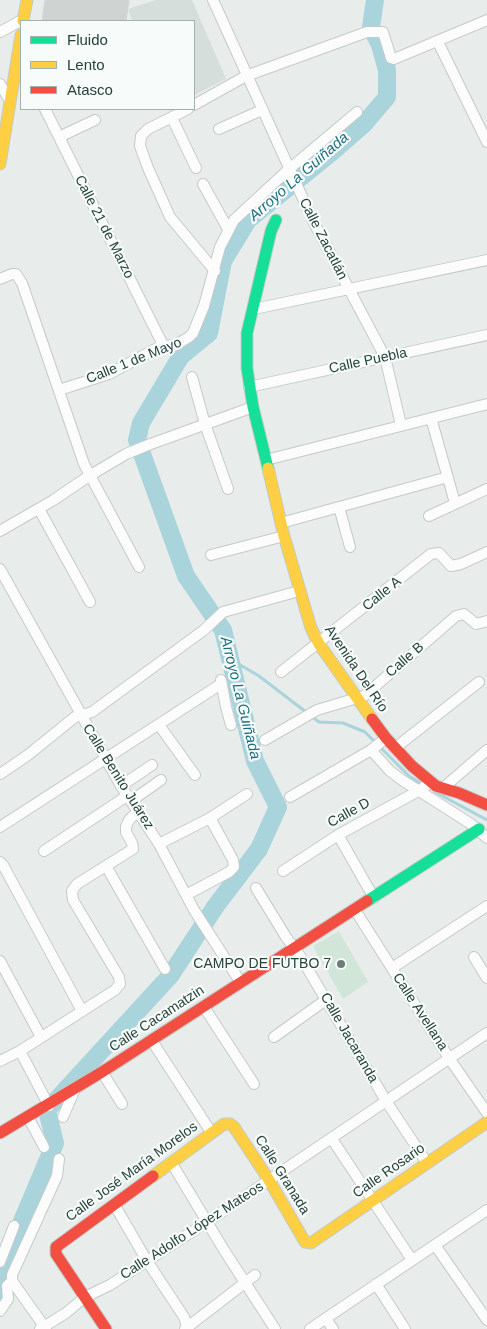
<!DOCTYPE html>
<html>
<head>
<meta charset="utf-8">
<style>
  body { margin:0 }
  #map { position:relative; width:487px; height:1329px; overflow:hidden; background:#e8edeb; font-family:Arial,sans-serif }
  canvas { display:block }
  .legend { position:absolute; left:20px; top:20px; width:175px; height:90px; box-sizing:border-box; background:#f7fbf9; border:1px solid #a3b1ad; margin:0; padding:6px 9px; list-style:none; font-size:15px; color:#24423a }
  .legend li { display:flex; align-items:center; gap:10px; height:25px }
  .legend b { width:25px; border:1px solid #a3b1ad }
</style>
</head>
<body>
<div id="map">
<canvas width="487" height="1329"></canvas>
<ul class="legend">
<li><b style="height:6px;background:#16e098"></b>Fluido</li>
<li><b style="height:6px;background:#ffcf43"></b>Lento</li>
<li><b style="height:6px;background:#f24e42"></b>Atasco</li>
</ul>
</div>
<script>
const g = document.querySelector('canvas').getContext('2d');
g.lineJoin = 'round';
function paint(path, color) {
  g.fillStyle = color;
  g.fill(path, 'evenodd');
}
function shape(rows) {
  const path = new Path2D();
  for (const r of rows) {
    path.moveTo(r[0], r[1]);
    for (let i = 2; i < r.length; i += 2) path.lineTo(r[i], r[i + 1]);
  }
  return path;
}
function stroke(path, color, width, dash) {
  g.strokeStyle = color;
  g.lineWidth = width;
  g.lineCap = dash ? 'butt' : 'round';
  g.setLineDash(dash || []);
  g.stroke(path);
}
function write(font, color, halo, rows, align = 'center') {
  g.font = font + ' Arial,sans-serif';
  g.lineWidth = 4.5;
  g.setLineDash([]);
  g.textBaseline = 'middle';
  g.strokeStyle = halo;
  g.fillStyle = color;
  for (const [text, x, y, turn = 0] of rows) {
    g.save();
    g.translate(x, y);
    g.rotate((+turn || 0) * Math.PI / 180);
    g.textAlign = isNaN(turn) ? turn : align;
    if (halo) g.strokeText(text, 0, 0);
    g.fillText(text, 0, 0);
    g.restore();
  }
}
paint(shape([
  [156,0,192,0,226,79,194,95,194,21,132,21,128,9]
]), '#d6dedb');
paint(shape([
  [339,931,368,982,343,999,313,946]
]), '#d1e6d8');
stroke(shape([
  [230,659,259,676,319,722,343,723,365,732,409,776,423,785],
  [435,792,487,820]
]), '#a9d4db', 3);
stroke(shape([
  [0,1298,2,1295,4,1264,55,1143,47,1110,170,976,215,907,259,849,278,807,255,761,223,630,186,576,137,440,141,423,181,356,209,333,223,261,248,220,332,152,364,124,387,97,387,70,380,45,371,27,375,0]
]), '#a9d4db', 18);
const building = shape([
  [45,0,129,0,126,21,42,21,45,0]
]);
paint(building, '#cfd4d2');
stroke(building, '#d1d6d4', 1);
const street = shape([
  [213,0,314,223,385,357,401,425],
  [0,32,24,19],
  [438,42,487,142],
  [0,84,10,101],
  [194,105,246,76,367,32,383,32,391,58,394,59,487,20],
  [45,109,163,345],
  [188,109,148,129,141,136,140,146,148,168,170,217,215,271],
  [172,118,196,168],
  [219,129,262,110],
  [59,137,95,120],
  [203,184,228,229],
  [0,279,12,274,16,274,22,283,84,464,139,567],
  [254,309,487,260],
  [192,377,205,424,228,489],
  [249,387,487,335],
  [59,390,109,374,163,345,174,346,189,337,193,333,204,306,220,247,234,220,288,170,357,112],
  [431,418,455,503],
  [266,460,487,404],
  [339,507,350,547],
  [39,509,90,602],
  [429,516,487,489],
  [281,523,448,477],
  [0,531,52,501,89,476,126,454,148,445,253,407],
  [211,555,284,536],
  [0,569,121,786,159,844,194,910,241,983],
  [281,672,431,554,439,553,451,566,461,564,487,552],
  [221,680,226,707,231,725],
  [159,725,195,775],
  [265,740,317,710,364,696,456,616,464,614,476,624,487,621],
  [395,748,479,682],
  [371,750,390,771,402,780,471,824,487,838],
  [0,774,28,755,75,717,92,712,204,630,223,612,299,591],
  [121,786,152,765],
  [443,788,487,750],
  [290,797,371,750,386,738],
  [131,801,161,780],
  [0,827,221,684],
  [338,835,374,898],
  [159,844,210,818,247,794],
  [44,851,127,796],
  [0,862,3,865,82,1011],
  [106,866,165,969],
  [283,871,338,835,420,790,428,784],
  [256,888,286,937,300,956,386,1101,427,1163],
  [186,895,229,872,234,867,233,860,210,818],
  [355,910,449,1058,487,1113],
  [474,957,487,978],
  [0,961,41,1037],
  [392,968,487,906],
  [204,1007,254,1084],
  [274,1037,327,999],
  [152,1041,211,1132],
  [20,1051,49,1106],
  [0,1061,20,1051,115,990,120,984,119,977,73,900,72,891,77,884,133,849,132,843,126,832,126,827,129,820,138,811],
  [102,1072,122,1104],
  [28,1117,44,1147],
  [63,1117,75,1089],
  [332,1139,412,1260],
  [171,1162,224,1250,275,1329],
  [114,1204,147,1261,184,1317,188,1329],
  [435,1245,487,1320],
  [0,1262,14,1226],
  [12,1281,46,1329],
  [376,1284,405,1329],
  [0,1311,8,1299,7,1286,12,1281,12,1275,57,1176,59,1159],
  [326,1319,333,1329],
  [40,1329,66,1313,85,1297,110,1285,207,1222,487,1033],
  [185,1329,255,1275],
  [310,1329,487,1210]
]);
const fast = shape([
  [268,468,253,407,247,368,247,333,271,231,276,220],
  [367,901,479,829]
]);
const slow = shape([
  [23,21,27,0],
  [0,164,21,35],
  [268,468,284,536,311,628,319,644,372,719],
  [153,1176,224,1124,230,1124,234,1127,269,1180,305,1242,311,1243,487,1122]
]);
const jam = shape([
  [372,719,386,738,412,766,436,786,459,793,487,805],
  [0,1133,102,1072,367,901],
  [106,1329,56,1254,56,1247,153,1176]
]);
stroke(street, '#c5cac8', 12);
stroke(fast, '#c3cbc8', 13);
stroke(slow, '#c3cbc8', 13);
stroke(jam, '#c3cbc8', 13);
stroke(street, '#fcfcfc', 10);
stroke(fast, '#16e098', 11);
stroke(slow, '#ffcf43', 11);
stroke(jam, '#f24e42', 11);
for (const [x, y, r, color] of [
  [341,964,5,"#697e78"]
]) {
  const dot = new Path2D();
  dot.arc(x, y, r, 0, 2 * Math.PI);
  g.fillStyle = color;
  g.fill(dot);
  stroke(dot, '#f7fbf9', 2);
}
write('14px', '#24423a', '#f7fbf9', [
  ["Calle 21 de Marzo",104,227,63],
  ["Calle Zacatlán",323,239,63],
  ["Calle 1 de Mayo",134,361,-22],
  ["Calle Puebla",368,361,-12],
  ["Calle A",382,594,-39],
  ["Calle B",405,660,-41],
  ["Avenida Del Río",356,669,56],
  ["Calle Benito Juárez",118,777,58],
  ["Calle D",349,813,-29],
  ["Calle Avellana",420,1012,57],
  ["Calle Cacamatzin",157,1019,-33],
  ["Calle Jacaranda",349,1038,60],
  ["Calle Rosario",389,1171,-35],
  ["Calle José María Morelos",132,1172,-36],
  ["Calle Granada",282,1175,58],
  ["Calle Adolfo López Mateos",192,1231,-33]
]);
write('14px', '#24423a', '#f7fbf9', [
  ["CAMPO DE FUTBO 7",331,964]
], 'right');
write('italic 15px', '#1c6f80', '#f7fbf9', [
  ["Arroyo La Guiñada",299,177,-41],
  ["Arroyo La Guiñada",240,698,76]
]);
</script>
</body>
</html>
